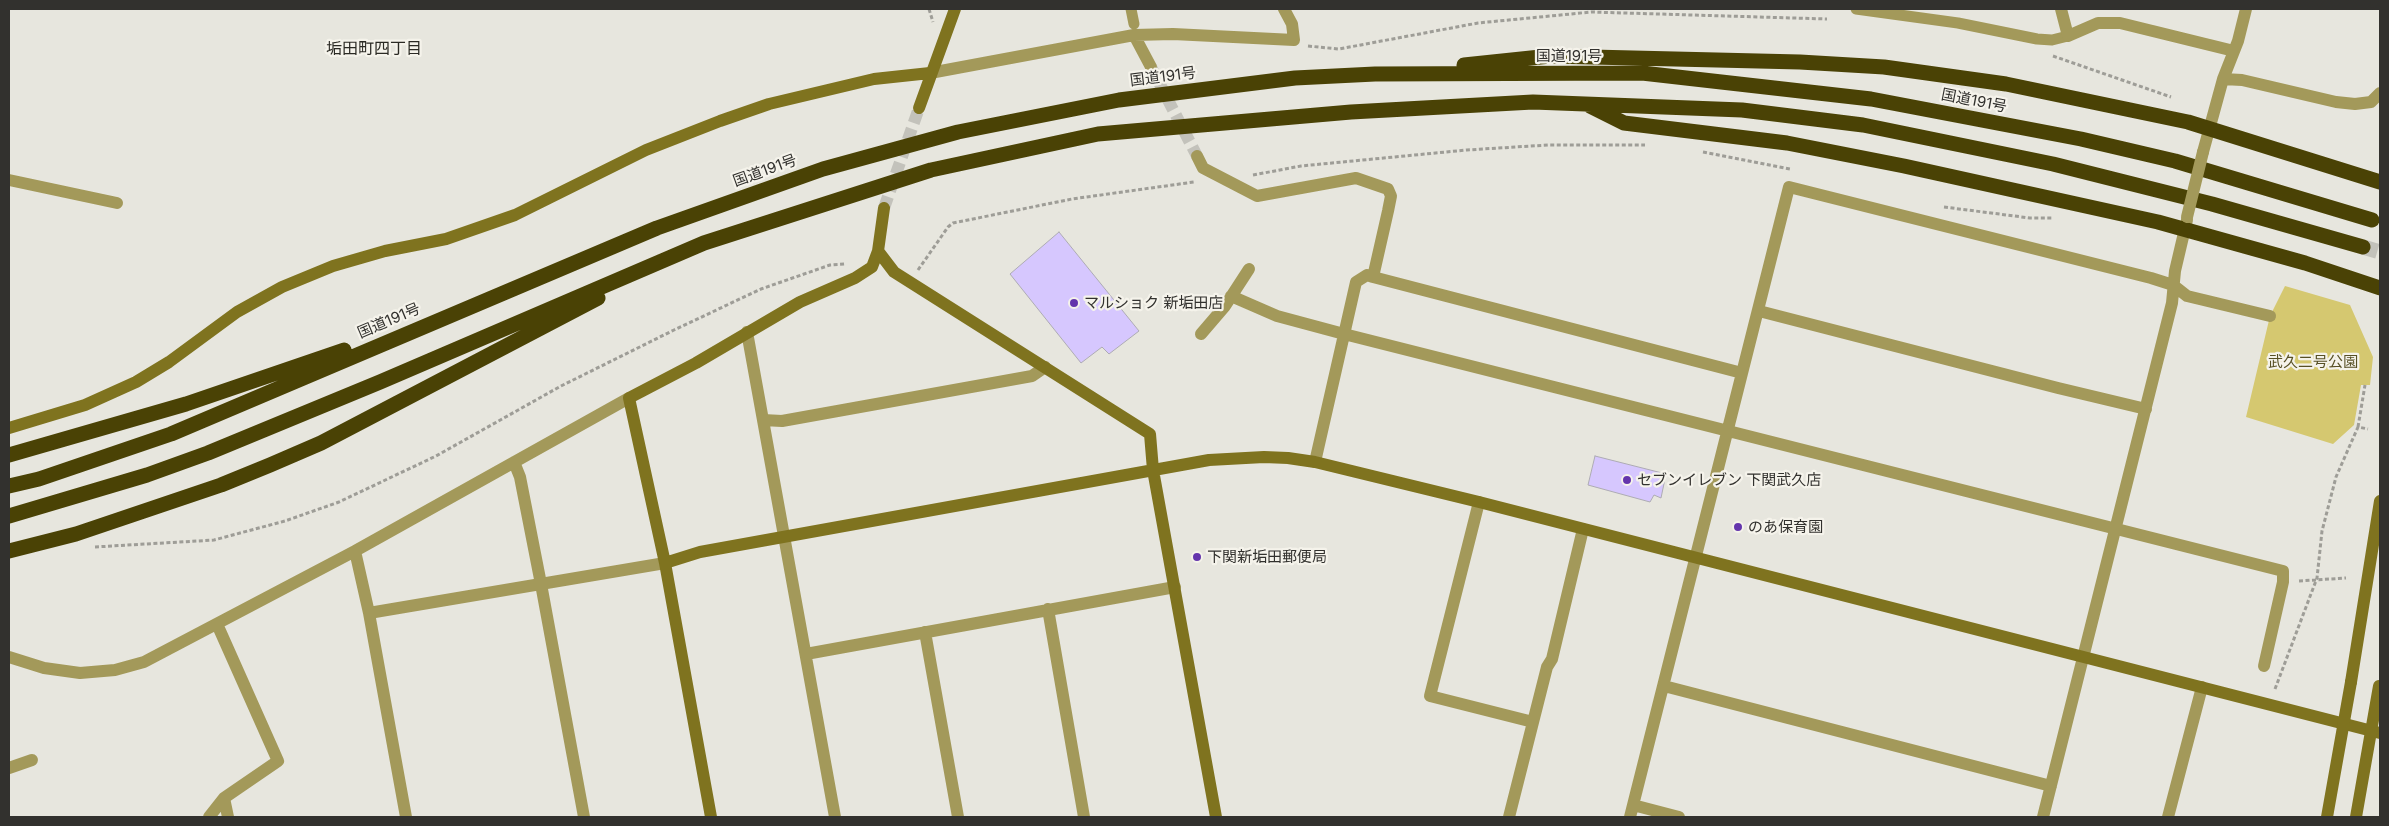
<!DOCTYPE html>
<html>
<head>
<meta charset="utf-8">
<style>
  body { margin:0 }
  #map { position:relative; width:2389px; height:826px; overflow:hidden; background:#e7e6de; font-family:Inter,sans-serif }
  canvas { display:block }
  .frame { position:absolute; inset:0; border:10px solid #32312e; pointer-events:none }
</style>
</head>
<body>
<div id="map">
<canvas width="2389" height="826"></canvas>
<div class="frame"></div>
</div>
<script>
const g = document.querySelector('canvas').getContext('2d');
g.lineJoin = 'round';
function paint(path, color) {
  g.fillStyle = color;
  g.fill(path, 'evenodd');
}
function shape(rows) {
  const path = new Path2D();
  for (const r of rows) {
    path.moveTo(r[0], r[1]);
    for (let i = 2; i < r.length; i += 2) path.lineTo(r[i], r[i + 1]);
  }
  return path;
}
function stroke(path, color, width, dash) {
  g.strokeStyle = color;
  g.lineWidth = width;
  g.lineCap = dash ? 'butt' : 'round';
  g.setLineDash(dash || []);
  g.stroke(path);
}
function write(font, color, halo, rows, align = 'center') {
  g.font = font + ' Inter,"Noto Sans JP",sans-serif';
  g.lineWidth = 4.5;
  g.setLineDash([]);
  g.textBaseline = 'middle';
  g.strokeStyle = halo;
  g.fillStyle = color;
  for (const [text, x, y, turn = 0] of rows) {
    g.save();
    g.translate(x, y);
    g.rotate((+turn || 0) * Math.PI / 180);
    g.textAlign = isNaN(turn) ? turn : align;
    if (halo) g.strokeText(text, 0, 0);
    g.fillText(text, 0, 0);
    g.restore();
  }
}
paint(shape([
  [2285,286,2350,305,2373,357,2370,385,2361,385,2354,425,2333,444,2246,417,2270,316]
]), '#d5c870');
const building = shape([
  [1059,232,1139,331,1109,354,1102,347,1081,363,1010,274,1059,232],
  [1595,456,1666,474,1661,498,1654,495,1650,502,1588,485,1595,456]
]);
paint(building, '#d6c7fe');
stroke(building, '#adabb3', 1);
stroke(shape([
  [1151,67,1197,156]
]), '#c3c2bb', 12, [12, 6]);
stroke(shape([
  [884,208,919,108]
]), '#c3c2bb', 12, [12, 6]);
stroke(shape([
  [2363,247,2380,252]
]), '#c3c2bb', 15, [15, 8]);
stroke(shape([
  [929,9,933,22],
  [1308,46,1339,49,1478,23,1591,12,1827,19],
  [2053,56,2171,97],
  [1703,152,1790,169],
  [1253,175,1301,166,1467,150,1548,145,1645,145],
  [1944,207,2030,218,2052,218],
  [918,270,948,227,953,223,1072,199,1194,182],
  [2358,427,2365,385],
  [95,547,214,540,285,521,339,502,436,456,561,386,674,330,761,289,830,265,845,264],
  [2299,581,2346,578],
  [2275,689,2317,578,2322,531,2336,477,2358,427,2368,429]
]), '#9e9d97', 3, [4, 2.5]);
stroke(shape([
  [1131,9,1134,24],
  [1856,9,1958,23,2037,39,2052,40,2068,36]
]), '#a3995a', 11);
stroke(shape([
  [2061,9,2068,36,2098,23,2120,23,2234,51],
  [1134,35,1151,67],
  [930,73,1134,35,1173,34,1294,40,1292,24,1284,9],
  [2223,79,2242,80,2336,102,2355,104,2371,102,2380,93],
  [2203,152,2223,79,2238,41,2246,9],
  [1197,156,1203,168,1257,196,1356,178,1388,189,1391,196,1388,211,1373,277,1367,275,1356,282,1315,462],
  [9,180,117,203],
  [1373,277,1742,373],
  [1231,296,1277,316,1344,334,2283,571,2283,582,2264,666],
  [1759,311,2058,388,2146,409],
  [747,332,835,817],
  [1201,334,1225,306,1249,269],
  [763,420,782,421,1032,376,1045,367],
  [514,462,520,477,541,584,584,817],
  [1479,502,1430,696,1533,722],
  [355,551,369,613,406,817],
  [1048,609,1084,817],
  [369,613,665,563],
  [925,632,958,817],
  [806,654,1175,587],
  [9,657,44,668,80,673,115,670,144,662,355,551,629,398],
  [1664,686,2051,786],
  [9,768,32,760],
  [224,798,228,817],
  [1633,805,1679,817],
  [209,817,224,798,278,761,217,624],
  [1509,817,1547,667,1552,659,1583,529],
  [1630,817,1789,187,2151,278,2173,285,2187,296,2270,316],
  [2043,817,2172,303,2175,271,2187,220],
  [2168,817,2202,687]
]), '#a3995a', 12);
stroke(shape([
  [919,108,955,9],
  [878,251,894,272,1150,434,1153,470,1216,817],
  [9,428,85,405,136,382,169,362,237,312,282,287,333,266,385,251,446,239,515,215,646,150,720,121,769,104,874,79,930,73],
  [665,563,700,552,1209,460,1264,457,1288,458,1315,462,1479,502,2380,733],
  [2351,682,2380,501],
  [711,817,665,563,629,398,696,363,800,302,855,278,872,267,878,251,884,208]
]), '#7f731f', 12);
stroke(shape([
  [1464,65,1550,56,1800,62,1884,67,2006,84,2188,122,2380,182],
  [1590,106,1624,123,1787,143,1904,166,2158,222,2305,263,2380,288],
  [9,455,186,404,344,350],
  [9,486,39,479,171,434,657,228,823,169,958,132,1119,100,1295,78,1375,74,1642,73,1871,99,2081,139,2175,161,2372,220],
  [9,516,147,475,208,453,380,382,704,243,931,170,1098,134,1351,112,1533,102,1742,110,1863,125,2053,164,2212,204,2363,247],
  [9,551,76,534,221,485,270,465,321,443,598,298]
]), '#4a4205', 15);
stroke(shape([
  [2187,217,2203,152]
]), '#a3995a', 12);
stroke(shape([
  [2327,817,2351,682],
  [2356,817,2379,686]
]), '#7f731f', 12);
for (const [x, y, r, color] of [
  [1074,303,5,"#6435ac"],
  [1627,480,5,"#6435ac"],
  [1738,527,5,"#6435ac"],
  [1197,557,5,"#6435ac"]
]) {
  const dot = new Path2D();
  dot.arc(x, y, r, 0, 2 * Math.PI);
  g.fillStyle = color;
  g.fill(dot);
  stroke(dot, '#f5f3eb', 2);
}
write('15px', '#32312e', '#f5f3eb', [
  ["国道191号",1569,56],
  ["国道191号",1163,77,-7],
  ["国道191号",1974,101,11],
  ["国道191号",765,171,-20],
  ["国道191号",389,321,-23]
]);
write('15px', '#32312e', '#f5f3eb', [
  ["マルショク 新垢田店",1084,303],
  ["セブンイレブン 下関武久店",1637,480],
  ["のあ保育園",1748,527],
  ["下関新垢田郵便局",1207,557]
], 'left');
write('15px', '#575025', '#f5f3eb', [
  ["武久二号公園",2313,362]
]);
write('16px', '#2b2a24', '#f5f3eb', [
  ["垢田町四丁目",374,49]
]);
</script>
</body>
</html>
